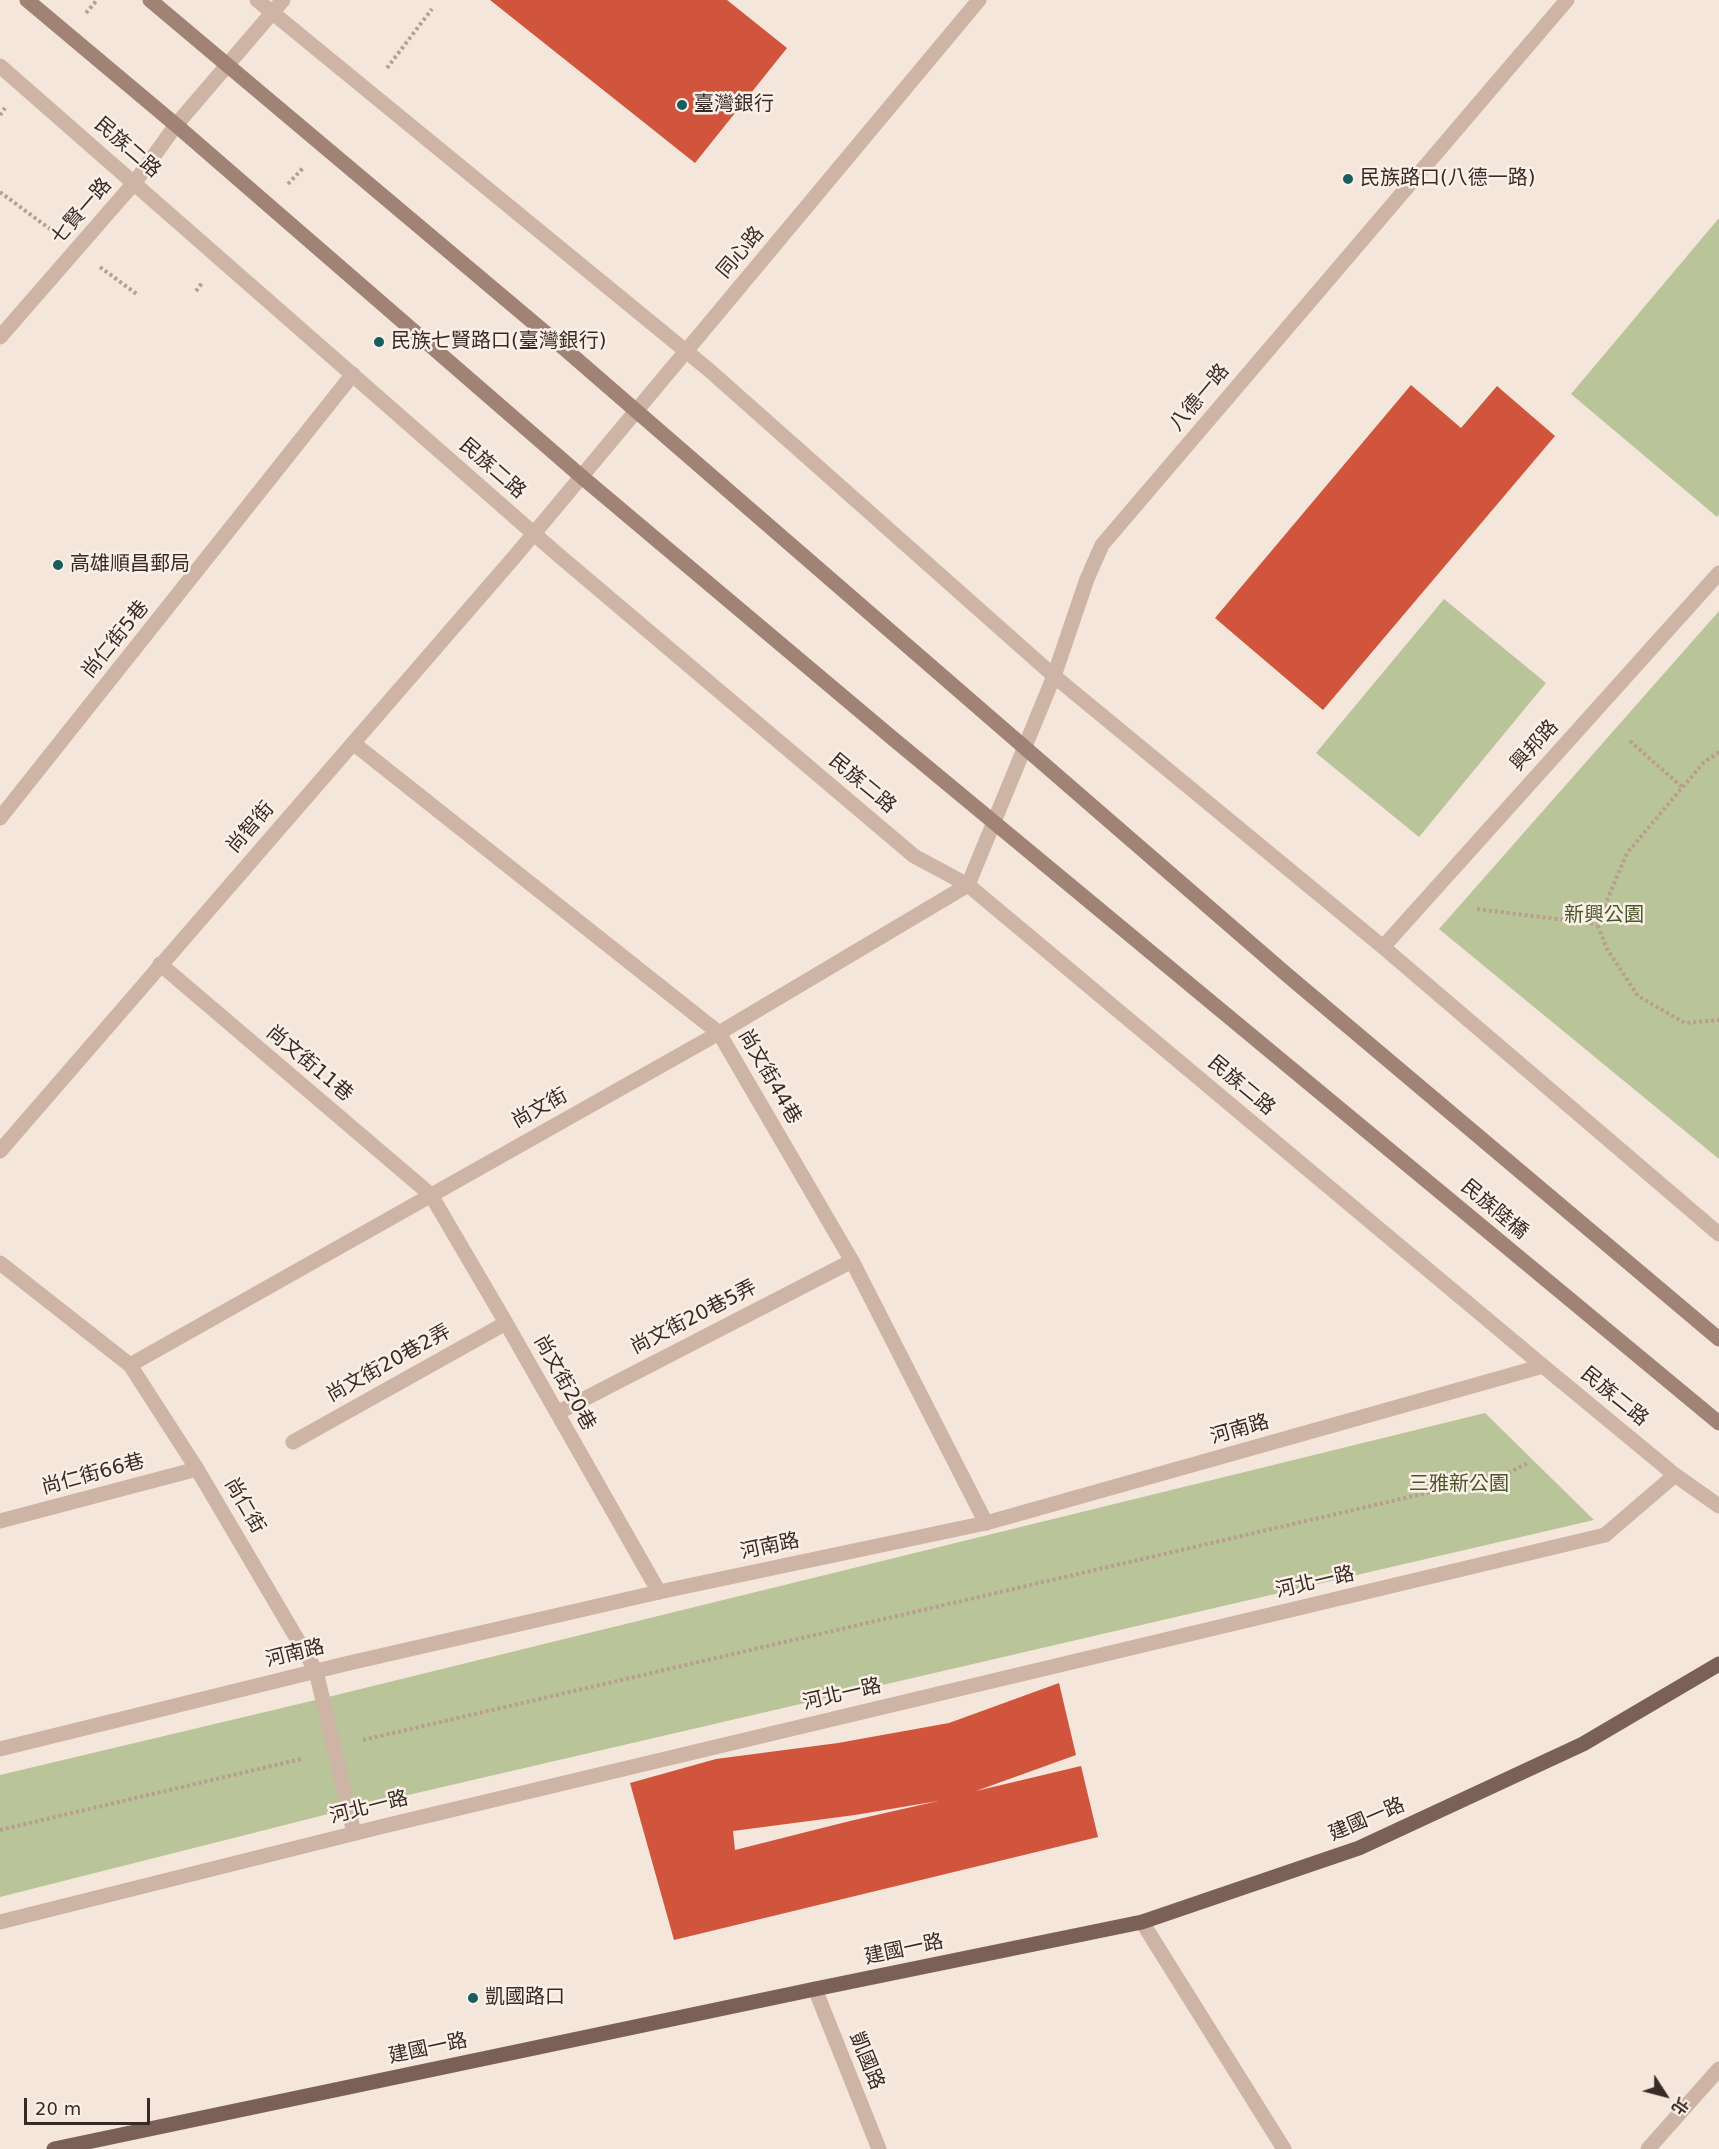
<!DOCTYPE html>
<html>
<head>
<meta charset="utf-8">
<style>
  body { margin:0 }
  #map { position:relative; width:1719px; height:2149px; overflow:hidden; background:#f4e6da; font-family:"DejaVu Sans","Noto Sans TC",sans-serif }
  canvas { display:block }
  .north { position:absolute; left:1635px; top:2065px; width:60px; height:60px; -webkit-text-stroke:4px #fbf0e7; paint-order:stroke; rotate:126deg; font-size:16px; font-weight:700; line-height:24px; text-align:center; color:#382b27 }
  .north::after { content:''; display:block; margin:auto; width:21px; height:27px; background:#382b27; clip-path:polygon(50% 0,100% 100%,50% 72%,0 100%) }
  .scale { position:absolute; left:24px; top:2098px; width:126px; height:27px; box-sizing:border-box; border:3px solid #382b27; border-top:0; padding-left:8px; font-size:18px; line-height:21px; white-space:nowrap; color:#382b27; -webkit-text-stroke:4px #fbf0e7; paint-order:stroke }
</style>
</head>
<body>
<div id="map">
<canvas width="1719" height="2149"></canvas>
<div class="north">北</div>
<div class="scale">20 m</div>
</div>
<script>
const g = document.querySelector('canvas').getContext('2d');
g.lineJoin = 'round';
function paint(path, color) {
  g.fillStyle = color;
  g.fill(path, 'evenodd');
}
function shape(rows) {
  const path = new Path2D();
  for (const r of rows) {
    path.moveTo(r[0], r[1]);
    for (let i = 2; i < r.length; i += 2) path.lineTo(r[i], r[i + 1]);
  }
  return path;
}
function stroke(path, color, width, dash) {
  g.strokeStyle = color;
  g.lineWidth = width;
  g.lineCap = dash ? 'butt' : 'round';
  g.setLineDash(dash || []);
  g.stroke(path);
}
function write(font, color, halo, rows, align = 'center') {
  g.font = font + ' "DejaVu Sans","Noto Sans TC",sans-serif';
  g.lineWidth = 5;
  g.setLineDash([]);
  g.textBaseline = 'middle';
  g.strokeStyle = halo;
  g.fillStyle = color;
  for (const [text, x, y, turn = 0] of rows) {
    g.save();
    g.translate(x, y);
    g.rotate((+turn || 0) * Math.PI / 180);
    g.textAlign = isNaN(turn) ? turn : align;
    if (halo) g.strokeText(text, 0, 0);
    g.fillText(text, 0, 0);
    g.restore();
  }
}
paint(shape([
  [1719,218,1719,514,1717,517,1571,394],
  [1444,599,1546,683,1419,837,1316,753],
  [1719,611,1719,1159,1439,929],
  [1485,1413,1594,1520,352,1808,0,1897,0,1775,324,1698]
]), '#b9c499');
paint(shape([
  [490,0,727,0,787,48,695,163],
  [1411,385,1461,428,1497,386,1555,436,1323,710,1215,618],
  [1059,1683,1076,1755,976,1791,1081,1766,1098,1837,674,1940,630,1783,716,1759,838,1743,949,1723],
  [938,1801,850,1821,735,1850,733,1831,855,1815]
]), '#d0553c');
stroke(shape([
  [86,13,97,0],
  [387,68,432,9],
  [0,115,5,108],
  [288,184,303,168],
  [0,192,54,232],
  [100,267,138,295],
  [196,291,202,283],
  [1630,741,1682,787],
  [1719,752,1704,762,1627,853,1597,924,1607,949,1638,996,1685,1023,1719,1020],
  [1477,909,1597,924],
  [363,1740,1504,1475,1528,1463],
  [0,1830,301,1759]
]), '#b99e8f', 4, [3, 3]);
stroke(shape([
  [353,743,719,1033,852,1261,986,1523],
  [160,964,431,1195,506,1323,659,1592],
  [557,1413,852,1261],
  [293,1442,506,1323],
  [0,1521,197,1469],
  [1142,1922,1284,2149],
  [1648,2149,1719,2069]
]), '#cdb4a5', 15);
stroke(shape([
  [0,818,353,374],
  [1383,947,1719,573],
  [0,1151,516,555,979,0],
  [0,1263,130,1365,197,1469,316,1671,354,1833],
  [130,1365,719,1033,968,885,1054,676,1087,579,1102,545,1567,0],
  [0,1749,345,1664,659,1592,986,1523,1543,1366],
  [0,1922,384,1826,1605,1535,1675,1475],
  [815,1989,879,2149]
]), '#cdb4a5', 15);
stroke(shape([
  [257,0,709,370,1054,676,1383,947,1719,1234],
  [0,66,556,553,914,856,968,885,1543,1366,1675,1475,1719,1506],
  [0,337,135,182,176,125,283,0]
]), '#cdb4a5', 15);
stroke(shape([
  [27,0,176,125,582,477,891,737,1719,1423],
  [150,0,566,350,1286,974,1719,1339]
]), '#a18376', 15);
stroke(shape([
  [54,2149,815,1989,1142,1922,1359,1848,1583,1744,1719,1664]
]), '#7b6057', 15);
for (const [x, y, r, color] of [
  [682,105,6,"#195d5d"],
  [1348,179,6,"#195d5d"],
  [379,342,6,"#195d5d"],
  [58,565,6,"#195d5d"],
  [473,1998,6,"#195d5d"]
]) {
  const dot = new Path2D();
  dot.arc(x, y, r, 0, 2 * Math.PI);
  g.fillStyle = color;
  g.fill(dot);
  stroke(dot, '#fbf0e7', 2);
}
write('20px', '#382b27', '#fbf0e7', [
  ["臺灣銀行",694,105],
  ["民族路口(八德一路)",1360,179],
  ["民族七賢路口(臺灣銀行)",391,342],
  ["高雄順昌郵局",70,565],
  ["凱國路口",485,1998]
], 'left');
write('20px', '#382b27', '#fbf0e7', [
  ["民族二路",127,148,41],
  ["七賢一路",82,212,-49],
  ["同心路",741,253,-50],
  ["八德一路",1200,398,-50],
  ["民族二路",492,469,41],
  ["尚仁街5巷",116,640,-51],
  ["興邦路",1535,746,-48],
  ["民族二路",862,784,40],
  ["尚智街",251,828,-49],
  ["尚文街11巷",309,1064,40],
  ["尚文街44巷",769,1077,60],
  ["民族二路",1241,1086,40],
  ["尚文街",540,1109,-29],
  ["民族陸橋",1494,1210,40],
  ["尚文街20巷5弄",694,1318,-27],
  ["尚文街20巷2弄",389,1364,-29],
  ["尚文街20巷",564,1383,61],
  ["民族二路",1614,1397,39],
  ["河南路",1240,1430,-16],
  ["尚仁街66巷",93,1475,-15],
  ["尚仁街",244,1506,60],
  ["河南路",770,1547,-12],
  ["河北一路",1315,1583,-13],
  ["河南路",295,1654,-14],
  ["河北一路",842,1695,-13],
  ["河北一路",369,1808,-14],
  ["建國一路",1367,1820,-23],
  ["建國一路",904,1950,-12],
  ["建國一路",428,2049,-12],
  ["凱國路",866,2061,68]
]);
write('20px', '#4a5829', '#fbf0e7', [
  ["新興公園",1604,916],
  ["三雅新公園",1459,1485]
]);
</script>
</body>
</html>
